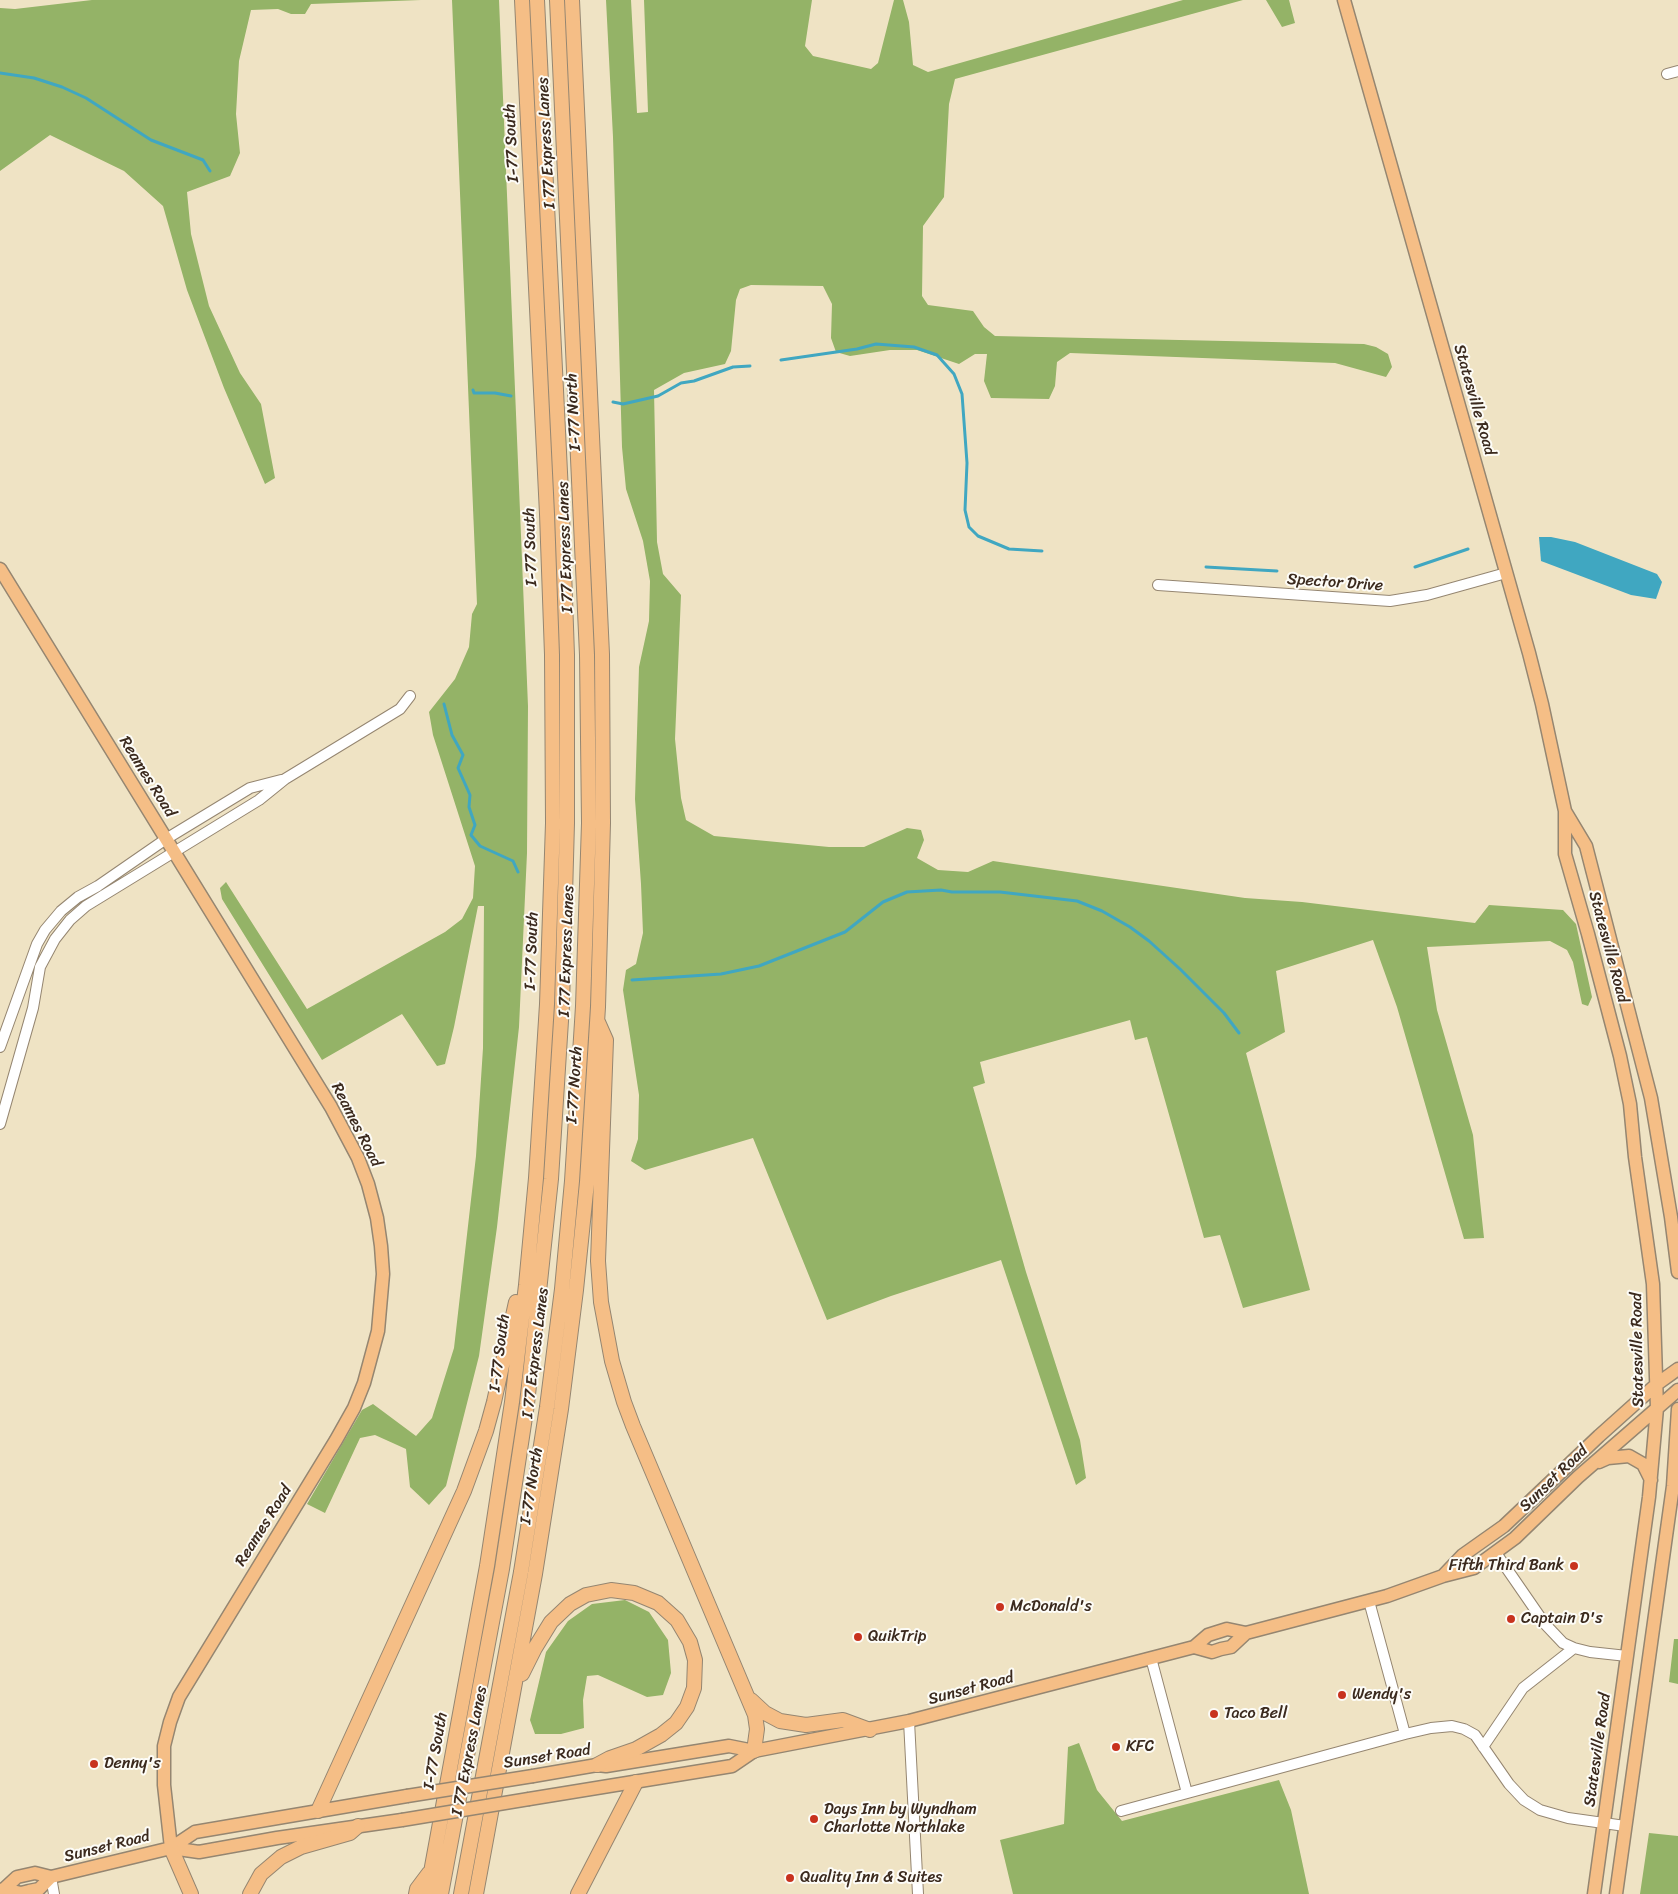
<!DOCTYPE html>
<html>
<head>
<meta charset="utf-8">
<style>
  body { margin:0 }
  canvas { display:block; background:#efe3c4 }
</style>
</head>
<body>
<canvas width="1678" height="1894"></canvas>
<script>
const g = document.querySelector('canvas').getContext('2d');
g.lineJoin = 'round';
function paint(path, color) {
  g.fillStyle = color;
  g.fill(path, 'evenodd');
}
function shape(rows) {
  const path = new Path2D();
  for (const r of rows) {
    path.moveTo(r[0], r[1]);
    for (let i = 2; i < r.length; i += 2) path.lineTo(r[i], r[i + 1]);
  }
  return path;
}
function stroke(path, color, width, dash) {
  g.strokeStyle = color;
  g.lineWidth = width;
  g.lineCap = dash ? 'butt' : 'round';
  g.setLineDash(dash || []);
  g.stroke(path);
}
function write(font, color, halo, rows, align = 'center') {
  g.font = font + ' Sriracha,sans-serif';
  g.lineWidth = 4;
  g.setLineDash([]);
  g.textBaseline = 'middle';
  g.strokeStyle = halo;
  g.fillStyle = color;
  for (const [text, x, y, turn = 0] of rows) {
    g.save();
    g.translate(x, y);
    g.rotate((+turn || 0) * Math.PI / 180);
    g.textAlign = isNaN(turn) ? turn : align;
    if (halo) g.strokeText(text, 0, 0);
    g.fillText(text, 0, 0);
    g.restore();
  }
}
paint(shape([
  [92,0,421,0,311,4,305,14,291,14,278,9,251,10,239,61,236,114,240,153,230,176,187,192,191,234,209,306,240,373,261,404,275,478,265,484,224,388,187,290,163,206,124,171,50,135,0,171,0,8,15,9],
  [452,0,499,0,528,706,527,853,519,1027,497,1227,479,1356,446,1486,429,1505,410,1487,406,1449,375,1435,360,1438,325,1513,307,1504,362,1410,373,1404,416,1436,432,1418,454,1348,476,1156,483,1048,484,906,478,906,454,1027,445,1064,437,1066,402,1014,322,1060,222,899,220,888,226,882,307,1009,445,932,462,919,473,898,475,866,433,735,429,712,455,679,469,647,472,614,477,604],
  [606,0,631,0,637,113,648,112,644,0,812,0,805,46,813,56,871,69,878,63,894,0,903,0,909,22,913,65,928,72,1183,0,1243,0,955,79,949,104,944,197,923,226,922,296,928,305,973,311,984,327,995,336,1364,344,1376,347,1388,354,1392,367,1386,377,1335,363,1070,353,1057,362,1055,386,1049,399,991,398,984,381,987,354,975,354,959,364,917,350,890,350,850,356,836,352,831,338,832,304,823,286,751,285,740,289,736,300,731,351,725,364,684,373,654,390,657,542,663,574,681,595,675,739,681,798,686,820,714,836,829,847,864,847,907,828,921,830,924,840,917,858,938,870,968,872,993,861,1245,898,1302,902,1475,923,1489,905,1563,910,1576,924,1592,997,1588,1006,1582,1004,1573,962,1567,950,1550,941,1427,947,1437,1010,1473,1135,1484,1238,1464,1239,1397,1007,1373,940,1276,971,1285,1032,1246,1053,1310,1290,1243,1308,1220,1235,1204,1238,1147,1037,1135,1040,1130,1020,980,1062,985,1083,973,1087,1026,1272,1080,1440,1086,1478,1076,1485,1001,1260,891,1296,827,1320,753,1138,645,1170,631,1161,638,1139,639,1095,623,990,626,970,636,964,643,933,641,884,635,799,639,667,649,621,650,581,643,541,626,489,622,447,613,137],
  [1266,0,1289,0,1295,23,1282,27],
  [625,1600,649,1612,668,1640,671,1673,663,1695,647,1697,598,1675,587,1676,583,1700,584,1728,561,1734,535,1734,530,1720,546,1652,568,1621,592,1604],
  [1674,1639,1678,1639,1678,1684,1669,1682],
  [1079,1743,1097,1790,1122,1821,1279,1780,1291,1810,1309,1894,1013,1894,1000,1840,1064,1824,1068,1747],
  [1649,1833,1678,1836,1678,1894,1640,1894]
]), '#94b367');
paint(shape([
  [1539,537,1551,537,1575,542,1657,574,1662,582,1656,599,1631,595,1541,561]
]), '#40a7c1');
stroke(shape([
  [0,73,34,78,62,87,86,98,151,140,203,160,210,171],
  [781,360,857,349,876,344,914,347,937,355,954,374,962,394,967,463,965,510,969,527,978,536,1009,549,1042,551],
  [473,390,474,393,495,393,511,396],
  [613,402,623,404,658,396,681,383,694,381,733,367,750,366],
  [1206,567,1277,571],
  [1415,567,1468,549],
  [444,704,452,735,463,755,458,768,470,795,469,807,475,825,471,835,480,846,513,861,518,872],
  [632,980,721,974,759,966,845,932,883,902,907,892,941,890,952,892,1000,892,1077,901,1102,911,1130,927,1149,941,1180,969,1224,1013,1239,1033]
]), '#40a7c1', 3);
const minor = shape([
  [1667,74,1678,71],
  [1158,585,1390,601,1427,595,1506,573],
  [0,1047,37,944,45,930,61,911,78,897,98,886,166,839,250,788,281,780],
  [0,1124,33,1008,40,967,55,939,70,920,86,906,259,800,285,779,400,709,410,696],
  [1496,1553,1545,1624,1563,1643,1574,1648,1590,1652,1627,1656],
  [1369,1601,1405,1734],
  [1151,1658,1187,1793],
  [909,1721,918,1894],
  [1483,1747,1523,1688,1574,1648],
  [1121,1811,1405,1734,1431,1728,1452,1726,1464,1729,1475,1735,1509,1784,1524,1800,1540,1810,1568,1818,1625,1826],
  [51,1877,54,1894]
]);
const major = shape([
  [1344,0,1529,653,1542,704,1565,811,1565,854,1588,934,1620,1056,1630,1104,1635,1157,1653,1284,1657,1408,1649,1497,1594,1894],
  [0,569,331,1107,358,1158,368,1184,377,1218,381,1246,383,1274,378,1331,364,1383,354,1408,336,1440,179,1697,170,1722,164,1746,164,1785,171,1848],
  [1565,811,1586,846,1651,1098,1671,1217,1678,1272],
  [1599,1462,1608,1458,1629,1456,1643,1464,1651,1480],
  [1443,1576,1463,1555,1504,1526,1599,1436,1657,1384,1678,1369],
  [1194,1647,1212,1652,1221,1649,1231,1647,1246,1633],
  [533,1776,597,1765,606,1766,729,1746,754,1751,909,1721,1194,1647,1208,1635,1227,1629,1246,1633,1387,1596,1443,1576,1474,1568,1515,1538,1578,1477,1678,1390],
  [529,1799,732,1766,754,1751],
  [171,1848,199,1852,277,1838,402,1820],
  [4,1889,17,1877,35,1873,51,1877,171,1848,195,1832,407,1796],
  [0,1890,4,1889,21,1893,29,1891,39,1889,51,1877],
  [1616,1894,1673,1486,1678,1409]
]);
const highway = shape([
  [598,1022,606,1040,598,1261,601,1302,612,1361,624,1402,633,1426,755,1715,757,1729,754,1751],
  [522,1674,535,1648,551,1622,570,1604,586,1595,611,1590,634,1593,658,1603,677,1620,690,1642,695,1660,694,1688,687,1707,676,1723,661,1735,636,1749,610,1758,597,1765],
  [751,1700,765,1713,780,1721,806,1725,843,1720,870,1730],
  [318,1811,464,1491,486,1431,494,1402,516,1302],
  [171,1848,191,1894],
  [250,1894,261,1874,281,1857,301,1847,350,1833,358,1826],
  [416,1894,417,1889,429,1873],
  [427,1894,487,1566,512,1402,526,1285,536,1178,547,1004,553,823,552,655,547,514,522,0],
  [441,1894,502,1569,527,1404,551,1179,562,1005,567,823,567,655,562,513,537,0],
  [461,1894,521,1572,547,1407,562,1289,572,1181,583,1006,589,823,587,655,557,0],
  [476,1894,535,1574,561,1409,576,1290,587,1182,598,1007,603,823,602,654,572,0],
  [578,1894,636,1782]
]);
stroke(minor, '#958671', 12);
stroke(major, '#958671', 15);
stroke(highway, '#958671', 16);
stroke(minor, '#fff', 10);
stroke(major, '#f5be86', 12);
stroke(highway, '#f5be86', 14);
const majorBridge = shape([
  [407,1796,533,1776],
  [402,1820,529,1799]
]);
stroke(majorBridge, '#958671', 15, []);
stroke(majorBridge, '#f5be86', 12);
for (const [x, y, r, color] of [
  [1574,1566,5,"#c8321e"],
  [1000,1607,5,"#c8321e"],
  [1511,1619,5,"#c8321e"],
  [858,1637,5,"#c8321e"],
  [1342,1695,5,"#c8321e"],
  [1214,1714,5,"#c8321e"],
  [1116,1747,5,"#c8321e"],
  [94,1764,5,"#c8321e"],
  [814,1819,5,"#c8321e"],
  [790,1878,5,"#c8321e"]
]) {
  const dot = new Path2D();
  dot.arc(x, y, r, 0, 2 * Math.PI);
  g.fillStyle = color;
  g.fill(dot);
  stroke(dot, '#fdfcf7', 2);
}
write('16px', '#3b2a1e', '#fdfcf7', [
  ["I-77 South",512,143,-93],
  ["I 77 Express Lanes",547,143,-93],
  ["Statesville Road",1474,400,74],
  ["I-77 North",574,412,-93],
  ["I-77 South",531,547,-92],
  ["I 77 Express Lanes",566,547,-92],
  ["Spector Drive",1335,583,4],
  ["Reames Road",147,777,58],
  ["Statesville Road",1608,947,75],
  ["I-77 South",532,951,-88],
  ["I 77 Express Lanes",567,951,-88],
  ["I-77 North",575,1085,-86],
  ["Reames Road",356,1125,63],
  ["Statesville Road",1638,1350,-91],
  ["I-77 South",500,1353,-83],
  ["I 77 Express Lanes",536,1353,-83],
  ["Sunset Road",1554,1479,-44],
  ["I-77 North",532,1486,-81],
  ["Reames Road",264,1526,-58],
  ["Sunset Road",971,1689,-15],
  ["Statesville Road",1598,1750,-82],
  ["I-77 South",436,1751,-80],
  ["I 77 Express Lanes",470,1751,-79],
  ["Sunset Road",547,1757,-9],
  ["Sunset Road",107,1847,-14]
]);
write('16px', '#3b2a1e', '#fdfcf7', [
  ["Fifth Third Bank",1564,1566,"right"],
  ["McDonald's",1010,1607],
  ["Captain D's",1521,1619],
  ["QuikTrip",868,1637],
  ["Wendy's",1352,1695],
  ["Taco Bell",1224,1714],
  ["KFC",1126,1747],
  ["Denny's",104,1764],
  ["Days Inn by Wyndham",824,1810],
  ["Charlotte Northlake",824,1828],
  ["Quality Inn & Suites",800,1878]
], 'left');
</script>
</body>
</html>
